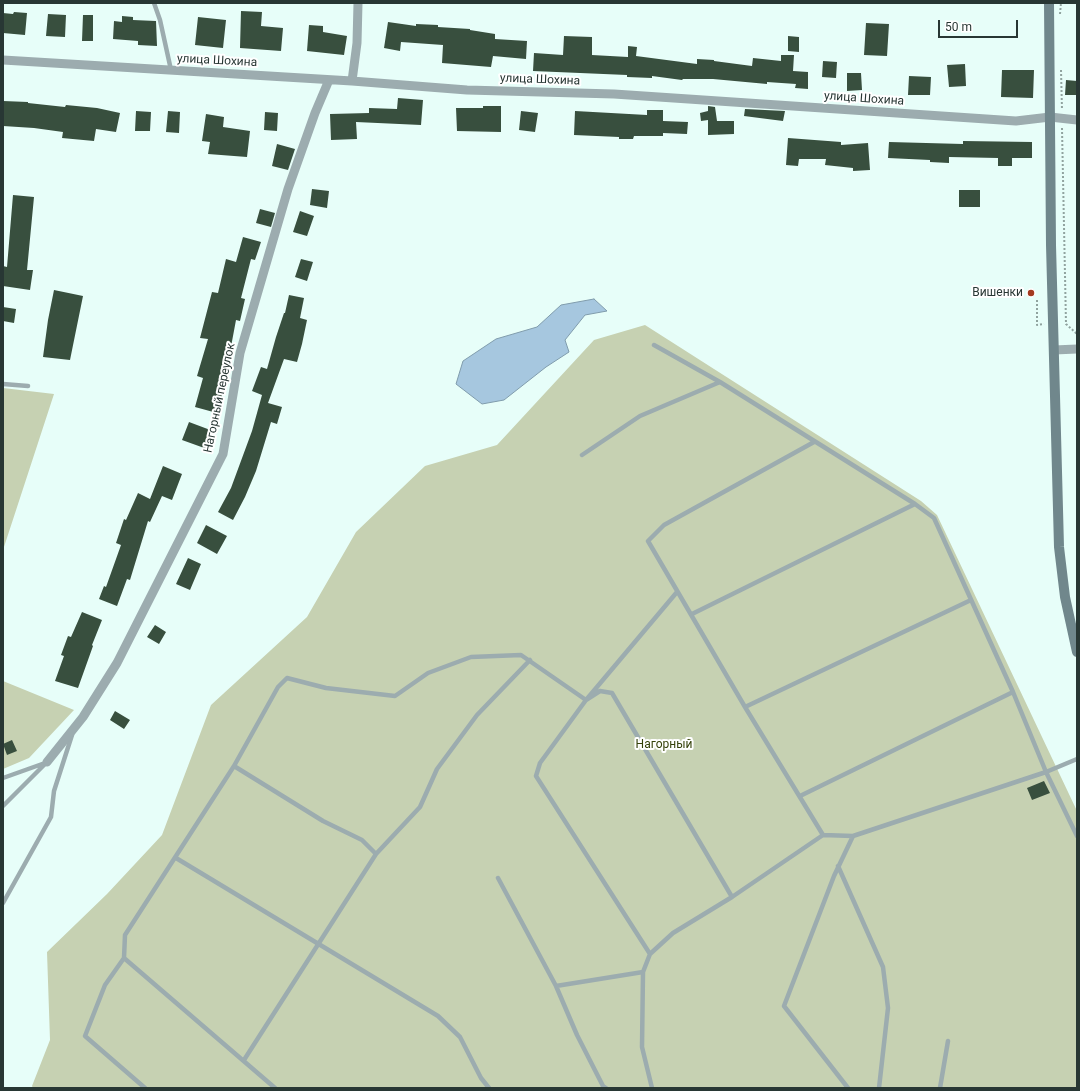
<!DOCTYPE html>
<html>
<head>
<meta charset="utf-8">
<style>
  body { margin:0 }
  #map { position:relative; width:1080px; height:1091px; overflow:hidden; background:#e7fef9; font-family:Roboto,sans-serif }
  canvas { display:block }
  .frame { position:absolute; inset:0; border:4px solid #283734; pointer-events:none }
  .scale { position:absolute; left:938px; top:20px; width:80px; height:18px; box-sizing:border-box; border:2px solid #283734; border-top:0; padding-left:5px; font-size:12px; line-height:14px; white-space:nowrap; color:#283734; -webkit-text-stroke:3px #fff; paint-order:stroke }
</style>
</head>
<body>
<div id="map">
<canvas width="1080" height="1091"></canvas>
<div class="frame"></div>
<div class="scale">50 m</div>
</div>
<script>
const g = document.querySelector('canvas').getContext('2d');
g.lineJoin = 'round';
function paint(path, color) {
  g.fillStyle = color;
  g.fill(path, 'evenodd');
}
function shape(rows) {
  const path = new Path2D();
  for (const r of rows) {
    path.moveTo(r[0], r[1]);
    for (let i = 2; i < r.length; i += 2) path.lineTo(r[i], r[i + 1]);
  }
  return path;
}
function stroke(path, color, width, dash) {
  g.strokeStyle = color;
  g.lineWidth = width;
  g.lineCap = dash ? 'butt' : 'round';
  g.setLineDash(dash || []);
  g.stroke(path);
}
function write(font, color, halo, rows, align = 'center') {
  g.font = font + ' Roboto,sans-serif';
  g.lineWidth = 4;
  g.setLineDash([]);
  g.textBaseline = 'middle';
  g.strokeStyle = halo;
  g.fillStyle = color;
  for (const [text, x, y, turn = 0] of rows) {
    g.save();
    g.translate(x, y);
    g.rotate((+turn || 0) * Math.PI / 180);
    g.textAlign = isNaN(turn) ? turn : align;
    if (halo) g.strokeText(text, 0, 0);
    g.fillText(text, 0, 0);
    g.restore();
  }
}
paint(shape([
  [645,325,921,501,937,515,1077,811,1077,1088,33,1088,32,1086,50,1040,47,952,107,894,162,835,211,705,307,617,356,532,425,466,497,445,594,340],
  [3,388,54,394,3,550],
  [3,681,74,710,29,758,3,769]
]), '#c6d1b2');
const water = shape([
  [594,299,607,311,585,315,565,340,569,352,546,367,504,400,482,404,456,384,463,361,496,339,537,327,561,305,594,299]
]);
paint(water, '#a6c7df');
stroke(water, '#809cac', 1);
paint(shape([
  [241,11,262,12,261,26,283,28,281,51,240,48],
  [14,12,27,13,25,35,3,33,3,13,13,14],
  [48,14,66,15,65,37,46,36],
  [83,15,93,15,93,41,82,41],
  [122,16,133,17,133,20,156,21,157,46,138,45,138,41,113,39,114,21,122,22],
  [198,17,226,20,223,48,195,45],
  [388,22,416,26,416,24,438,25,438,27,470,29,470,30,495,34,495,39,527,41,526,59,493,56,491,67,442,63,443,45,401,42,400,51,384,48],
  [866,23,889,24,887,56,864,55],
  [309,25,323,26,323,32,347,36,344,55,307,51],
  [564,36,592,37,592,55,628,57,628,46,637,47,636,56,697,64,697,59,714,60,714,61,752,66,753,58,781,61,781,55,794,55,793,71,808,72,808,89,795,88,796,84,767,82,767,84,713,79,683,79,682,80,652,76,652,78,627,77,627,75,533,71,534,53,563,55],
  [788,36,799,37,799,52,788,51],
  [823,61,837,62,836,78,822,77],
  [965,64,966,86,949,87,947,65],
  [1002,70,1034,70,1033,98,1001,97],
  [847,73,861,73,862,90,847,91],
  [909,76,931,77,930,95,908,95],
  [1066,80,1077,81,1077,95,1065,95],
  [398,98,423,100,421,125,356,122,357,139,331,140,330,114,369,113,369,108,397,109],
  [3,101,28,102,28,103,65,107,66,105,97,108,120,113,116,132,96,129,94,141,62,138,63,132,34,128,3,126],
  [483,106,501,106,501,132,457,131,456,108,483,108],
  [708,106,715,107,717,121,734,121,734,134,708,135,708,120,701,121,700,113,708,111],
  [745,109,785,111,783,121,744,116],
  [647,110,663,110,663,121,688,122,687,134,663,133,663,136,634,136,633,139,619,139,619,137,574,135,575,111,647,115],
  [136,111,151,112,150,131,135,131],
  [168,111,180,112,179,133,166,132],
  [521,111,538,113,535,132,519,130],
  [265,112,278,113,277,131,264,130],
  [206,114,224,117,223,127,250,131,247,157,208,154,210,142,202,141],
  [788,138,841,142,841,145,868,143,870,170,853,171,853,168,825,165,826,159,799,159,798,166,786,165],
  [963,141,1032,142,1032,158,1012,158,1012,166,998,166,998,158,949,157,949,163,930,162,930,160,888,158,889,142,963,144],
  [277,144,295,149,288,170,272,166],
  [312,189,329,191,327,208,310,205],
  [959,190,980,190,980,207,959,207],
  [13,195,34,197,27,270,33,270,30,290,3,286,3,266,7,267],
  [260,209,275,213,271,227,256,223],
  [300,211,314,216,307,236,293,232],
  [243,237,261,242,255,260,251,259,241,298,245,299,240,321,236,320,230,352,217,394,222,395,217,413,195,407,203,378,197,376,208,339,200,338,212,292,218,293,226,259,236,262],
  [301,259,313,262,307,281,295,277],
  [54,290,83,296,70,360,43,357,48,320],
  [289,295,304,298,300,318,307,320,302,344,297,362,284,359,268,403,282,407,277,424,271,422,256,471,245,497,233,520,218,512,231,488,252,431,262,395,252,391,261,367,267,369,276,337,284,313,285,313],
  [3,307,16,309,14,323,3,321],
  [189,422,213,431,207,449,182,440],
  [163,466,182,474,172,500,162,496,150,522,148,521,130,580,127,579,117,606,99,599,104,586,106,587,121,545,116,543,124,519,126,520,138,493,150,499],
  [206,525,227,536,217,554,197,543],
  [188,558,201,564,190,590,176,584],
  [82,612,102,620,92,645,93,646,78,688,55,681,64,656,61,655,68,636,71,637],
  [155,625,166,632,159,644,147,637],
  [115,711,130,720,124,729,110,720],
  [12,740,17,751,7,755,3,744],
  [1044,781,1050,793,1032,800,1027,788]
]), '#384f3e');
stroke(shape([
  [1060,14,1061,3],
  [1061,70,1062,110],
  [1062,128,1066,324,1077,334],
  [1037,300,1037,325,1044,324]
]), '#90a39f', 2, [2, 2]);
stroke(shape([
  [154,3,160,20,171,70],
  [654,345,720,382,915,504,934,518,1013,692,1046,772,1077,759],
  [3,384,28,386],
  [582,455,640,416,720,382],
  [692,614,915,504],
  [745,707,971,600],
  [234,766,323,821,362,840,376,854],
  [3,778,45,763],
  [800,796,1013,692],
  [3,806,47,762],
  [823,835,853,836,1046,772,1077,836],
  [176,858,438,1016,460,1037,481,1078,489,1088],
  [838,866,883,967,888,1008,879,1088],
  [498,878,556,986,643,972],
  [3,903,51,817,54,791,72,735],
  [650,954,536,776,540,763,586,700,677,592],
  [124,958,105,985,85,1036,145,1088],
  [556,986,577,1035,603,1086,606,1088],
  [244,1060,376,854,420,807,437,769,477,715,530,660],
  [275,1088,124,958,125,935,234,766,278,687,287,678,326,688,395,696,428,673,471,657,521,655,586,700,600,691,612,693,732,897],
  [652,1088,642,1047,643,972,650,954,673,933,732,897,823,835,745,707,648,541,664,525,814,442],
  [848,1088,784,1006,834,876,853,836],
  [940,1088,948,1041]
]), '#9cacaf', 4.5);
stroke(shape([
  [3,60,352,81,467,90,614,94,1016,121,1050,117,1077,120],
  [352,81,357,43,358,3],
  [1054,350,1077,349],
  [47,762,83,717,117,663,223,454,240,353,288,189,315,113,329,80]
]), '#9cacaf', 9);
stroke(shape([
  [1049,3,1051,245,1059,547,1065,597,1077,652]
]), '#70878c', 10);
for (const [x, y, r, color] of [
  [1031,293,4,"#a33a20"]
]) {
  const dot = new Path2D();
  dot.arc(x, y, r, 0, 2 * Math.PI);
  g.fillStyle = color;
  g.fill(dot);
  stroke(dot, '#fff', 1.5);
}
write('12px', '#283734', '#fff', [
  ["улица Шохина",217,61,3],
  ["улица Шохина",540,80,2],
  ["улица Шохина",864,99,4],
  ["Нагорный переулок",220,398,-78]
]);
write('12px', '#283734', '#fff', [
  ["Вишенки",1023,293]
], 'right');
write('12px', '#344109', '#fff', [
  ["Нагорный",664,745]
]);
</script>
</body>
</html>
